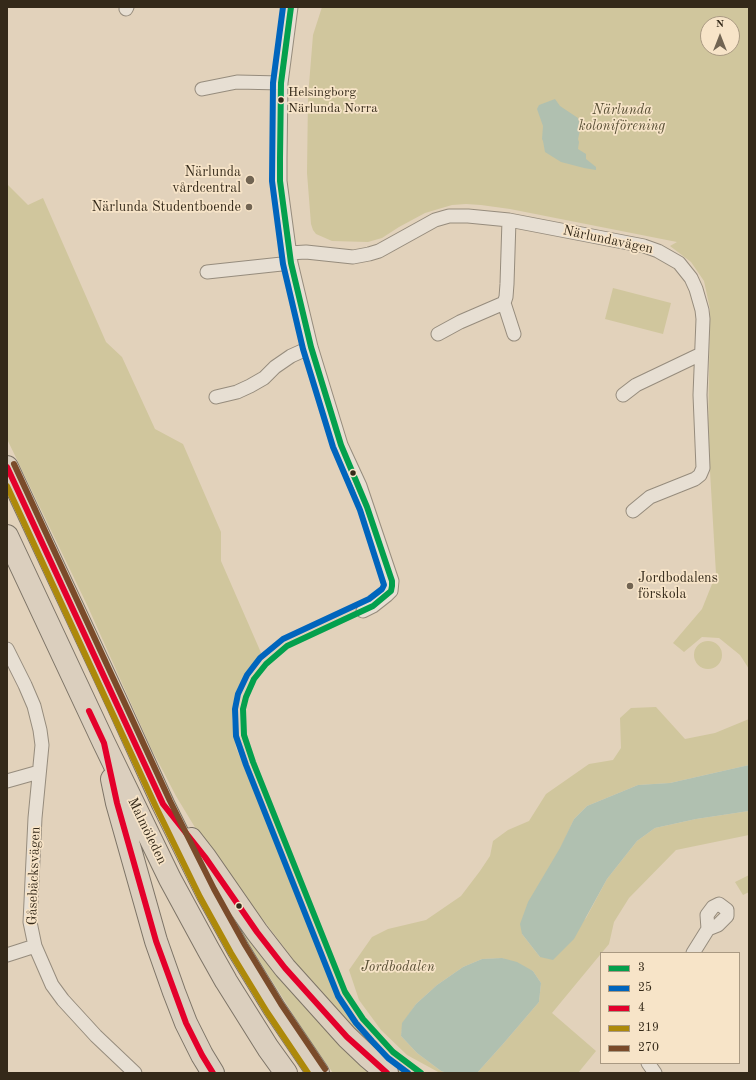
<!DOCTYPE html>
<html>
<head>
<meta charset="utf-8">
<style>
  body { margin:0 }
  #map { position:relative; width:756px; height:1080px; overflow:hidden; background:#e2d2bb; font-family:"Old Standard TT",serif }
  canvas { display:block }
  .frame { position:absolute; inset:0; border:8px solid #342919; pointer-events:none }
  .legend { position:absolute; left:600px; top:952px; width:140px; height:112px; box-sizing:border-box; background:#f7e4c8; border:1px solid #a99982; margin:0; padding:5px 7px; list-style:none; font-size:12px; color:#342919 }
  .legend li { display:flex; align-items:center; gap:8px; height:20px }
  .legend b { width:20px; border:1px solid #a99982 }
  .north { position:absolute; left:700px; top:16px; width:40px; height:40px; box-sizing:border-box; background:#f7e4c8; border:1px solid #a99982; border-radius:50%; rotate:0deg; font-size:11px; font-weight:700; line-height:16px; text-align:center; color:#342919 }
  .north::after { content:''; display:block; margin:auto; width:14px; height:18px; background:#716452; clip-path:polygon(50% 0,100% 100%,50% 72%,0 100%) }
</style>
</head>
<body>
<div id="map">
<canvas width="756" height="1080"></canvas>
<div class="frame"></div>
<ul class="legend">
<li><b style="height:5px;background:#03a04d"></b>3</li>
<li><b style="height:5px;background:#0065bd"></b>25</li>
<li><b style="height:5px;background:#e4002b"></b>4</li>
<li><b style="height:5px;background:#ad890a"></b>219</li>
<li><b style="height:5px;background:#7a4b2a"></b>270</li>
</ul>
<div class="north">N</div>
</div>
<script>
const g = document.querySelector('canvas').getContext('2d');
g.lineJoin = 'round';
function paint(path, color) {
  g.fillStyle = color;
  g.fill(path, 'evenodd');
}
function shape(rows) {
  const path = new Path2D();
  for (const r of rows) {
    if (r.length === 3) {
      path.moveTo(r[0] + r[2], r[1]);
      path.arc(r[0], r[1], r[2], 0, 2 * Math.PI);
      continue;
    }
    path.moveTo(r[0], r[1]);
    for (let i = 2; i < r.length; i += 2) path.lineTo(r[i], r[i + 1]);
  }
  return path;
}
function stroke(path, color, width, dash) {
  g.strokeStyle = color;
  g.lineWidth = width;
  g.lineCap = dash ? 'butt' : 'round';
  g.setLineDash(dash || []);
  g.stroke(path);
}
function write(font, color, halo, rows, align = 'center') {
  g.font = font + ' "Old Standard TT",serif';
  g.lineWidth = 3.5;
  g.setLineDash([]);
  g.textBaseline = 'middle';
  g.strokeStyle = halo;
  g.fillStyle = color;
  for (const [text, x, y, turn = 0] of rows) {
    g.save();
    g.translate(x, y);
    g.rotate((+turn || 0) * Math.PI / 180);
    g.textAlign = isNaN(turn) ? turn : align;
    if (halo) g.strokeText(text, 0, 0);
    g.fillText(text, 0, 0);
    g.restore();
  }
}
paint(shape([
  [322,7,749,7,749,669,740,655,719,638,702,637,684,652,673,643,702,609,716,574,708,437,710,309,704,281,691,262,670,246,677,242,510,209,481,205,466,204,452,205,425,213,399,227,382,238,368,242,332,241,316,234,313,230,311,224,307,173,308,97,313,35],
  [708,24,732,24,732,48,708,48],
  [7,184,28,205,43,198,106,342,122,357,155,429,183,444,221,532,221,561,262,655,248,669,236,691,232,720,236,748,263,810,283,864,339,996,357,1025,377,1049,408,1073,398,1073,373,1052,305,975,202,839,176,796,151,748,88,607,7,439],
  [613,288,671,303,663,334,605,319],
  [708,655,14],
  [656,707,685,739,715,733,749,719,749,765,670,783,638,785,587,806,574,819,522,934,540,957,586,918,607,879,637,841,655,828,696,819,749,811,749,835,676,850,629,898,614,922,609,944,552,1013,596,1051,578,1073,477,1073,503,1044,539,1002,541,983,533,971,502,958,482,959,463,967,437,985,416,1004,403,1023,401,1036,417,1053,441,1071,447,1073,440,1073,407,1055,381,1030,359,1000,349,970,372,937,388,929,426,920,461,896,480,871,490,856,493,841,508,830,529,821,546,794,589,764,613,760,621,748,620,718,631,708],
  [749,875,749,892,743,895,735,882],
  [222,895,378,1073,333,1073,306,1035,247,941]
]), '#d0c69d');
paint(shape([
  [555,99,560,106,578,118,581,126,578,139,579,142,578,149,586,154,586,159,596,167,596,170,584,168,561,162,545,152,543,141,542,139,543,126,537,109,539,105],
  [749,765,749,811,696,819,655,828,637,841,607,879,574,939,553,960,540,957,522,934,520,924,528,902,560,848,574,819,587,806,638,785,670,783],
  [502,958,517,962,533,971,541,983,539,1002,503,1044,477,1073,447,1073,441,1071,417,1053,401,1036,402,1023,416,1004,437,985,463,967,482,959]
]), '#b0c0b0');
const street = shape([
  [291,7,281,83,280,158,280,181,291,263,311,347,341,445,360,486,392,581,391,591,387,595,373,606,363,611],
  [126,9,127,7],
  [202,89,237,82,281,83],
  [289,253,306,252,353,257,369,254,379,251,435,220,449,216,468,216,509,220,644,246,658,251,679,263,691,278,696,289,702,310,703,319,700,395,703,468,700,475,695,479,650,497,633,511],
  [207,272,291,263],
  [504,303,514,334],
  [438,334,460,322,504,303,506,297,507,284,509,220],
  [623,395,636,385,701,354],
  [216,397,237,392,250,386,264,378,275,367,291,356,311,347],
  [7,649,25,685,34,706,40,730,42,745,35,818,30,922,35,946,52,985,63,1000,96,1036,135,1073],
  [7,781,39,772],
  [693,953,708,929,707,915,713,907,719,904,727,910,727,916,718,925,708,929],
  [7,955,35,946],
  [648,1063,655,1073]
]);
const highway = shape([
  [7,467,118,705,163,804,207,893,238,949,274,1008,318,1073],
  [7,536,104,743,170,879,208,949,226,981,268,1048,286,1073],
  [112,779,117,803,156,941,174,992,186,1023,202,1055,213,1073],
  [191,839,205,857,257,932,285,968,347,1037,368,1057,387,1073]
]);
stroke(street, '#968c7d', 15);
stroke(highway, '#7d7467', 24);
stroke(street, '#e7dfd3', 13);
stroke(highway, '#dbcfbe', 22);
stroke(shape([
  [291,7,281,83,280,158,280,181,291,263,311,347,341,445,367,507,392,581,392,586,391,591,373,606,287,646,266,664,254,679,246,697,243,709,244,735,253,762,345,992,363,1019,393,1052,421,1073]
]), '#03a04d', 6);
stroke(shape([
  [283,7,273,83,272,181,283,264,303,349,333,447,360,510,384,585,382,589,369,599,283,639,260,658,247,675,238,694,235,709,236,736,246,765,338,996,356,1023,372,1041,388,1058,408,1073]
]), '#0065bd', 6);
stroke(shape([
  [7,467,163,804,205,857,257,932,285,968,347,1037,387,1073],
  [89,711,104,743,117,803,156,941,186,1023,202,1055,213,1073]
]), '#e4002b', 6);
stroke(shape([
  [7,486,156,807,200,897,231,953,267,1012,308,1073]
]), '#ad890a', 6);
stroke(shape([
  [14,464,170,801,214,889,245,945,281,1004,325,1069]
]), '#7a4b2a', 6);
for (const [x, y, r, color] of [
  [281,100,3.5,"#342919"],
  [250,180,5,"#716452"],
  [249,207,4,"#716452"],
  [353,473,3.5,"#342919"],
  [630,586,4,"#716452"],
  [239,906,3.5,"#342919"]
]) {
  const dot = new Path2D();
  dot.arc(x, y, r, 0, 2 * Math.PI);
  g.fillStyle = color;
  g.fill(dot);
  stroke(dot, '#f7e4c8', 1.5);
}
write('13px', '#342919', '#f7e4c8', [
  ["Helsingborg",288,93],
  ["Närlunda Norra",288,109]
], 'left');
write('italic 14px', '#574e34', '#f7e4c8', [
  ["Närlunda",622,110],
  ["koloniförening",622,126],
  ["Jordbodalen",398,967]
]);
write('14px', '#342919', '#f7e4c8', [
  ["Närlunda",241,172],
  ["vårdcentral",241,188],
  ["Närlunda Studentboende",241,207],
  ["Jordbodalens",638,578,"left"],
  ["förskola",638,594,"left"]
], 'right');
write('14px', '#342919', '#f7e4c8', [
  ["Närlundavägen",608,240,12],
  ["Malmöleden",147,831,64],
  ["Gåsebäcksvägen",34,876,-88]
]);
</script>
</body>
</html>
